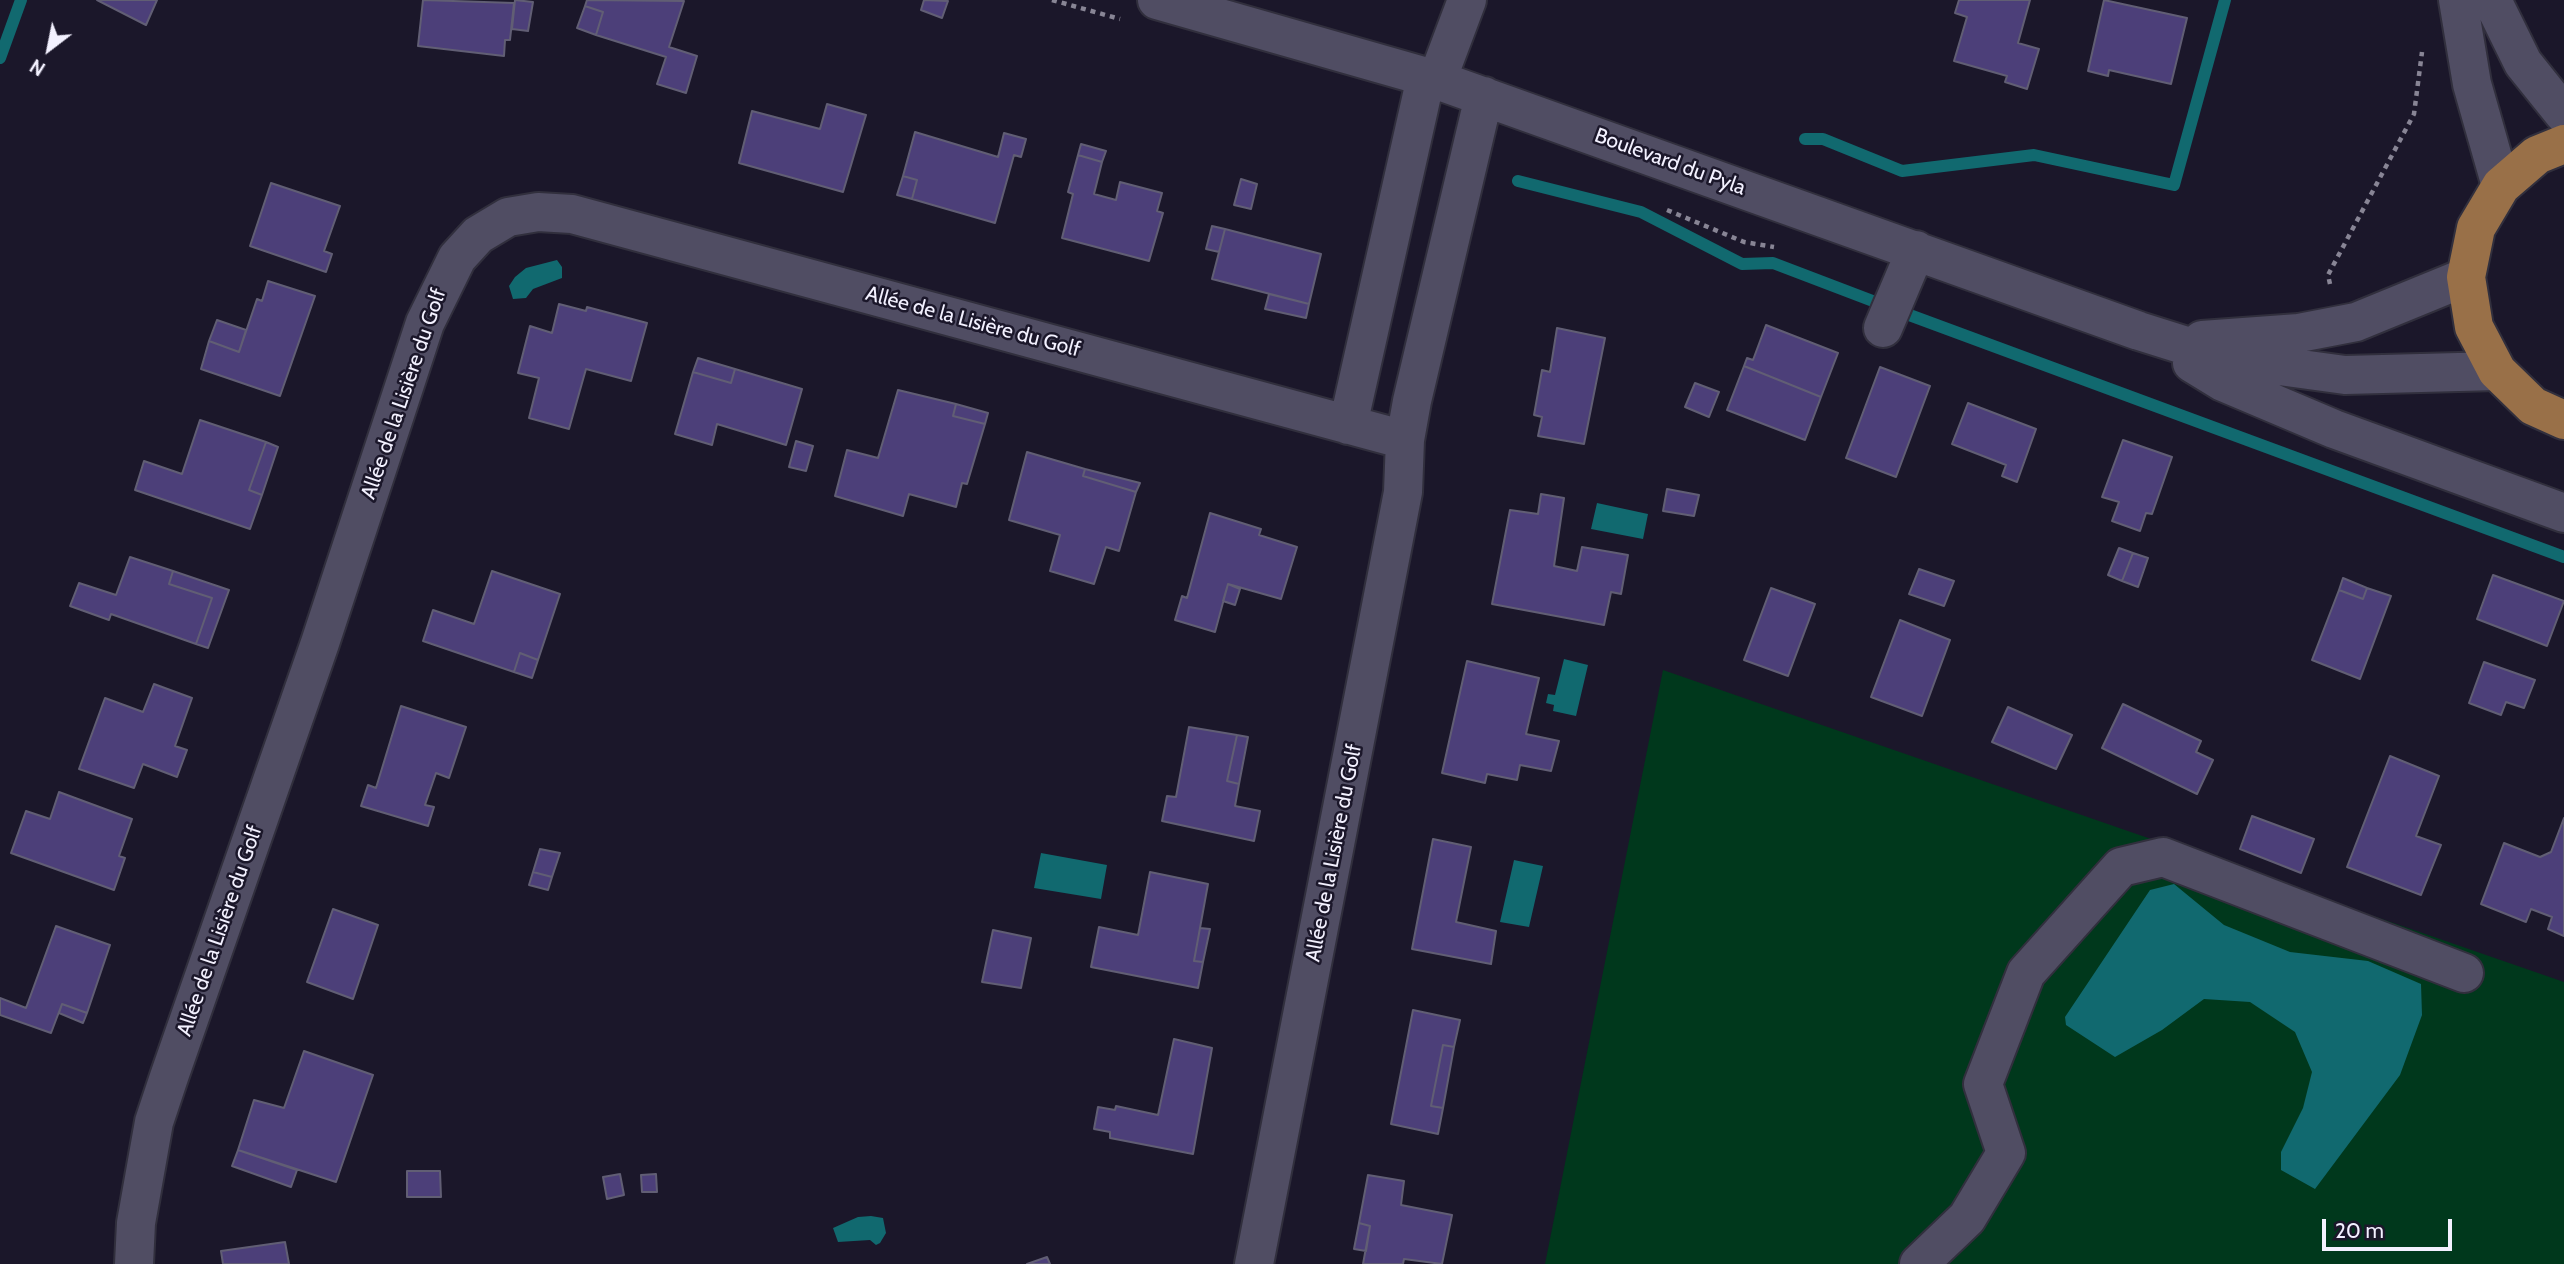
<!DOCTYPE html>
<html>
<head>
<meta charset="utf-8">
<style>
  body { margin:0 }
  #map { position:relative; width:2564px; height:1264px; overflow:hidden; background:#1b172a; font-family:Cabin,sans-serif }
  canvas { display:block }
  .north { position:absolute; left:14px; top:14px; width:70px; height:70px; -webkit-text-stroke:5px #1b172a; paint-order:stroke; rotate:212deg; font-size:19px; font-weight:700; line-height:28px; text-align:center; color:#f3f1ff }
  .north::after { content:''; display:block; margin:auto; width:24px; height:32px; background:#f3f1ff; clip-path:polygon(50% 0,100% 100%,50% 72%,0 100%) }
  .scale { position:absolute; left:2322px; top:1219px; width:130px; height:32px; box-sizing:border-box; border:4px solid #f3f1ff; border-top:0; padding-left:9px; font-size:21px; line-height:24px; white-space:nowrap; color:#f3f1ff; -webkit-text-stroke:5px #1b172a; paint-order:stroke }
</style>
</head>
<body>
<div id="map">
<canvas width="2564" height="1264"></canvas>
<div class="north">N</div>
<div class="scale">20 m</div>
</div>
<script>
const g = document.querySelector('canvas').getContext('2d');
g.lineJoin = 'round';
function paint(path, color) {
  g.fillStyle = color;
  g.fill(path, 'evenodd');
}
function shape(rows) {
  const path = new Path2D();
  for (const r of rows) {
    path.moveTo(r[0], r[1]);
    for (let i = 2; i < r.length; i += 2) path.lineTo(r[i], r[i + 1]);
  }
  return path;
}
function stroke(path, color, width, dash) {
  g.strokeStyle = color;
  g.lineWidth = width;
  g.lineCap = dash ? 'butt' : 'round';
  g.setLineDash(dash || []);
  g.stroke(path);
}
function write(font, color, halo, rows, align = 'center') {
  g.font = font + ' Cabin,sans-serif';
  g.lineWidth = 5;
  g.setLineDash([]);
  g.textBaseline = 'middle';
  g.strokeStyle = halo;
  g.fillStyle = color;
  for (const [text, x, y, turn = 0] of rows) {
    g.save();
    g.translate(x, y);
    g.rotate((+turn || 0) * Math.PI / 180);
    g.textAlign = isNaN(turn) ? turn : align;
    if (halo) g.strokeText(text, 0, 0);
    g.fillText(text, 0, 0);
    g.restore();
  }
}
paint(shape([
  [1663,670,2564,982,2564,1264,1545,1264]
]), '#00381c');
paint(shape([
  [557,260,562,267,562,278,533,289,526,298,513,299,509,286,515,277,526,268],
  [1597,503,1648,514,1643,539,1591,529],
  [1564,659,1588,665,1576,716,1553,711,1554,705,1546,703,1548,694,1555,695],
  [1041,853,1107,865,1101,899,1034,888],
  [1514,860,1543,866,1529,927,1500,922],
  [2174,884,2224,925,2290,952,2368,961,2421,984,2422,1015,2400,1075,2315,1189,2281,1170,2281,1152,2303,1108,2312,1072,2295,1032,2250,1002,2204,999,2162,1030,2115,1057,2066,1025,2065,1017,2150,890],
  [871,1216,883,1218,886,1233,880,1243,876,1245,870,1240,838,1242,833,1228,858,1217]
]), '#11696f');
stroke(shape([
  [0,58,21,0],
  [1805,139,1823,139,1902,171,2034,155,2174,185,2225,0],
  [1518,181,1641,212,1742,264,1773,263,1878,303],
  [1904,313,2564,557]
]), '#11696f', 12);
const building = shape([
  [97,0,157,0,146,25,97,0],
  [423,0,514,3,510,40,505,40,504,56,418,46,423,0],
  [515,0,533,2,528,31,512,29,515,0],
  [587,0,684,1,669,47,697,56,686,93,657,84,666,57,596,35,603,12,585,6,587,0],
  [924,0,948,1,942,18,921,10,924,0],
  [1959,0,2030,0,2018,43,2039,49,2027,89,2005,82,2007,76,1954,61,1967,17,1955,13,1959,0],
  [2104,0,2187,18,2171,84,2109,70,2108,76,2088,71,2104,0],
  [585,6,603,12,596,35,577,28,585,6],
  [827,104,866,115,843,192,739,163,752,111,820,129,827,104],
  [915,132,998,157,1004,133,1026,139,1021,157,1014,155,995,223,912,199,917,180,903,176,915,132],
  [1081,144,1106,151,1102,162,1078,155,1081,144],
  [1078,155,1102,162,1094,194,1116,200,1120,182,1162,193,1157,211,1163,213,1149,261,1062,238,1073,194,1068,192,1078,155],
  [903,176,917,180,912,199,897,195,903,176],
  [1241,179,1257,184,1251,209,1234,205,1241,179],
  [271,183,340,206,324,251,332,254,326,272,250,246,271,183],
  [1212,226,1225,229,1219,252,1206,249,1212,226],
  [1225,229,1321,254,1309,304,1212,279,1225,229],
  [268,281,315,296,280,396,201,369,209,341,239,352,257,299,262,301,268,281],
  [1269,294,1309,304,1306,318,1265,309,1269,294],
  [559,304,586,311,587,307,647,323,631,381,586,369,569,429,529,418,539,378,518,373,530,326,552,333,559,304],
  [217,320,246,330,239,352,209,341,217,320],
  [1766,325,1838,353,1821,397,1744,366,1747,358,1753,360,1766,325],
  [1557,328,1605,338,1584,444,1538,436,1542,417,1534,415,1542,370,1550,372,1557,328],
  [698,358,735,369,731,383,693,372,698,358],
  [1744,366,1821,397,1805,440,1727,410,1744,366],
  [1880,367,1930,386,1896,477,1846,458,1880,367],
  [735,369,802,389,786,445,717,424,712,445,675,434,693,372,731,383,735,369],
  [1695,383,1719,392,1709,417,1685,407,1695,383],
  [898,390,956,404,953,416,985,424,967,484,962,483,956,507,909,494,903,516,835,496,847,450,878,458,898,390],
  [1968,403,2036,429,2017,482,2002,476,2006,465,1952,444,1968,403],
  [956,404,988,413,985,424,953,416,956,404],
  [200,420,266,442,249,490,262,495,250,529,135,490,144,461,182,474,200,420],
  [2123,440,2172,457,2152,514,2146,513,2140,531,2112,521,2119,502,2102,497,2123,440],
  [796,441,813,446,806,471,789,467,796,441],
  [266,442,278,447,262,495,249,490,266,442],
  [1027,452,1085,469,1083,476,1136,492,1119,551,1106,547,1094,584,1050,571,1060,535,1009,520,1027,452],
  [1085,469,1140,483,1136,492,1083,476,1085,469],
  [1667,489,1699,495,1694,516,1663,511,1667,489],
  [1541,494,1564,498,1554,566,1577,571,1582,547,1628,555,1621,594,1611,592,1604,625,1492,604,1510,510,1538,514,1541,494],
  [1210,513,1261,529,1259,535,1297,547,1281,599,1228,584,1215,632,1175,620,1182,596,1187,598,1210,513],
  [2119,548,2133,553,2122,581,2108,575,2119,548],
  [2133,553,2148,558,2138,587,2122,581,2133,553],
  [130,557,173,571,169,584,212,598,196,644,111,614,109,620,70,606,79,583,116,595,130,557],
  [1919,569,1954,581,1944,606,1909,594,1919,569],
  [173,571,229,590,208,648,196,644,212,598,169,584,173,571],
  [492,571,560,594,538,660,520,653,514,672,423,641,433,610,474,624,492,571],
  [2493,575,2564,601,2547,646,2477,619,2493,575],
  [2343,578,2367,588,2363,599,2339,590,2343,578],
  [1228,584,1240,589,1235,605,1223,601,1228,584],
  [1771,588,1815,604,1788,676,1744,660,1771,588],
  [2367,588,2391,596,2360,679,2312,660,2339,590,2363,599,2367,588],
  [1900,620,1950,640,1922,716,1871,697,1900,620],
  [520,653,538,660,532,678,514,672,520,653],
  [1467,661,1539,678,1526,734,1559,741,1551,771,1520,765,1517,780,1487,774,1485,783,1442,773,1467,661],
  [2484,662,2535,680,2524,708,2506,702,2501,715,2469,703,2484,662],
  [154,684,192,698,175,746,187,750,177,777,143,764,134,788,79,769,105,698,143,712,154,684],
  [2123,704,2201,741,2196,752,2213,760,2197,794,2102,748,2123,704],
  [401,706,466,727,449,778,436,773,425,805,434,807,428,826,361,806,368,785,376,788,401,706],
  [2008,707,2072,735,2056,769,1992,742,2008,707],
  [1189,727,1237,735,1227,781,1239,784,1235,806,1260,811,1254,841,1162,821,1167,796,1176,797,1189,727],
  [1237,735,1248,737,1239,784,1227,781,1237,735],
  [2390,756,2439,776,2416,836,2441,845,2421,895,2347,867,2390,756],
  [59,792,132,819,119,856,125,858,114,890,11,853,26,811,50,819,59,792],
  [2252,816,2314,839,2301,873,2240,849,2252,816],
  [2564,818,2564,936,2548,929,2552,917,2531,909,2526,922,2481,904,2504,843,2540,857,2551,852,2564,818],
  [1433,839,1471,847,1456,922,1496,931,1491,964,1412,949,1433,839],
  [540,849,560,853,552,877,533,872,540,849],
  [533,872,552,877,548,890,529,885,533,872],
  [1150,872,1208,884,1194,961,1203,962,1198,988,1091,967,1099,927,1138,935,1150,872],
  [333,909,378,925,353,999,307,982,333,909],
  [56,926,110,945,87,1013,62,1004,51,1033,0,1015,0,998,26,1008,56,926],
  [1200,928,1210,929,1203,962,1194,961,1200,928],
  [993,930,1031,938,1021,988,982,982,993,930],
  [62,1004,87,1013,83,1023,59,1013,62,1004],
  [1413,1010,1460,1020,1454,1047,1443,1045,1431,1106,1443,1108,1438,1134,1391,1124,1413,1010],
  [1174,1039,1212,1048,1193,1154,1110,1138,1110,1132,1094,1129,1098,1107,1115,1110,1116,1106,1158,1115,1174,1039],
  [1443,1045,1454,1047,1443,1108,1431,1106,1443,1045],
  [304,1051,373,1075,336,1182,238,1150,254,1100,284,1108,304,1051],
  [238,1150,297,1170,291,1187,232,1166,238,1150],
  [407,1171,440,1171,441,1197,407,1197,407,1171],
  [620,1174,624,1195,607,1199,603,1177,620,1174],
  [656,1174,657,1192,642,1192,641,1175,656,1174],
  [1368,1175,1404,1181,1401,1205,1452,1215,1442,1264,1404,1259,1403,1264,1363,1264,1370,1226,1359,1223,1368,1175],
  [1359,1223,1370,1226,1366,1251,1354,1249,1359,1223],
  [285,1242,289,1264,223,1264,221,1251,285,1242],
  [1047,1257,1050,1264,1027,1264,1047,1257]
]);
paint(building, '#4c3f79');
stroke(building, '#615e74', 2);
const minor = shape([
  [1157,0,1437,80,2139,331,2228,359,2345,375,2497,371],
  [2458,0,2472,84,2501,186],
  [2492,0,2523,63,2564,114],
  [1437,80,1467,0],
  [1883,328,1916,250],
  [2202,340,2299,333,2356,322,2466,277],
  [2192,363,2223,382,2334,429,2564,513],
  [1348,425,1426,77],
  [134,1264,136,1223,154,1122,169,1077,320,643,425,323,457,258,478,235,508,217,538,212,572,214,1405,440],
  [1254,1264,1403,492,1405,440,1412,401,1484,96],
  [1919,1264,1967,1218,2006,1153,1983,1084,2026,973,2121,867,2163,857,2464,973]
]);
const major = shape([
  [2564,144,2537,155,2501,186,2476,228,2466,277,2474,327,2497,371,2533,406,2564,420]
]);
stroke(minor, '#312f3d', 42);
stroke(major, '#312f3d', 42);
stroke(shape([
  [1052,0,1120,19],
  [1667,210,1744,242,1774,247],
  [2330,284,2328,275,2414,114,2422,52]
]), '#888595', 4.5, [5, 5]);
stroke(minor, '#504d63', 38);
stroke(major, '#997048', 38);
write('21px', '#f3f1ff', '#1b172a', [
  ["Boulevard du Pyla",1670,162,20],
  ["Allée de la Lisière du Golf",973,322,15],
  ["Allée de la Lisière du Golf",404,394,-71],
  ["Allée de la Lisière du Golf",1334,853,-79],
  ["Allée de la Lisière du Golf",220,931,-71]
]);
</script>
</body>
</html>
